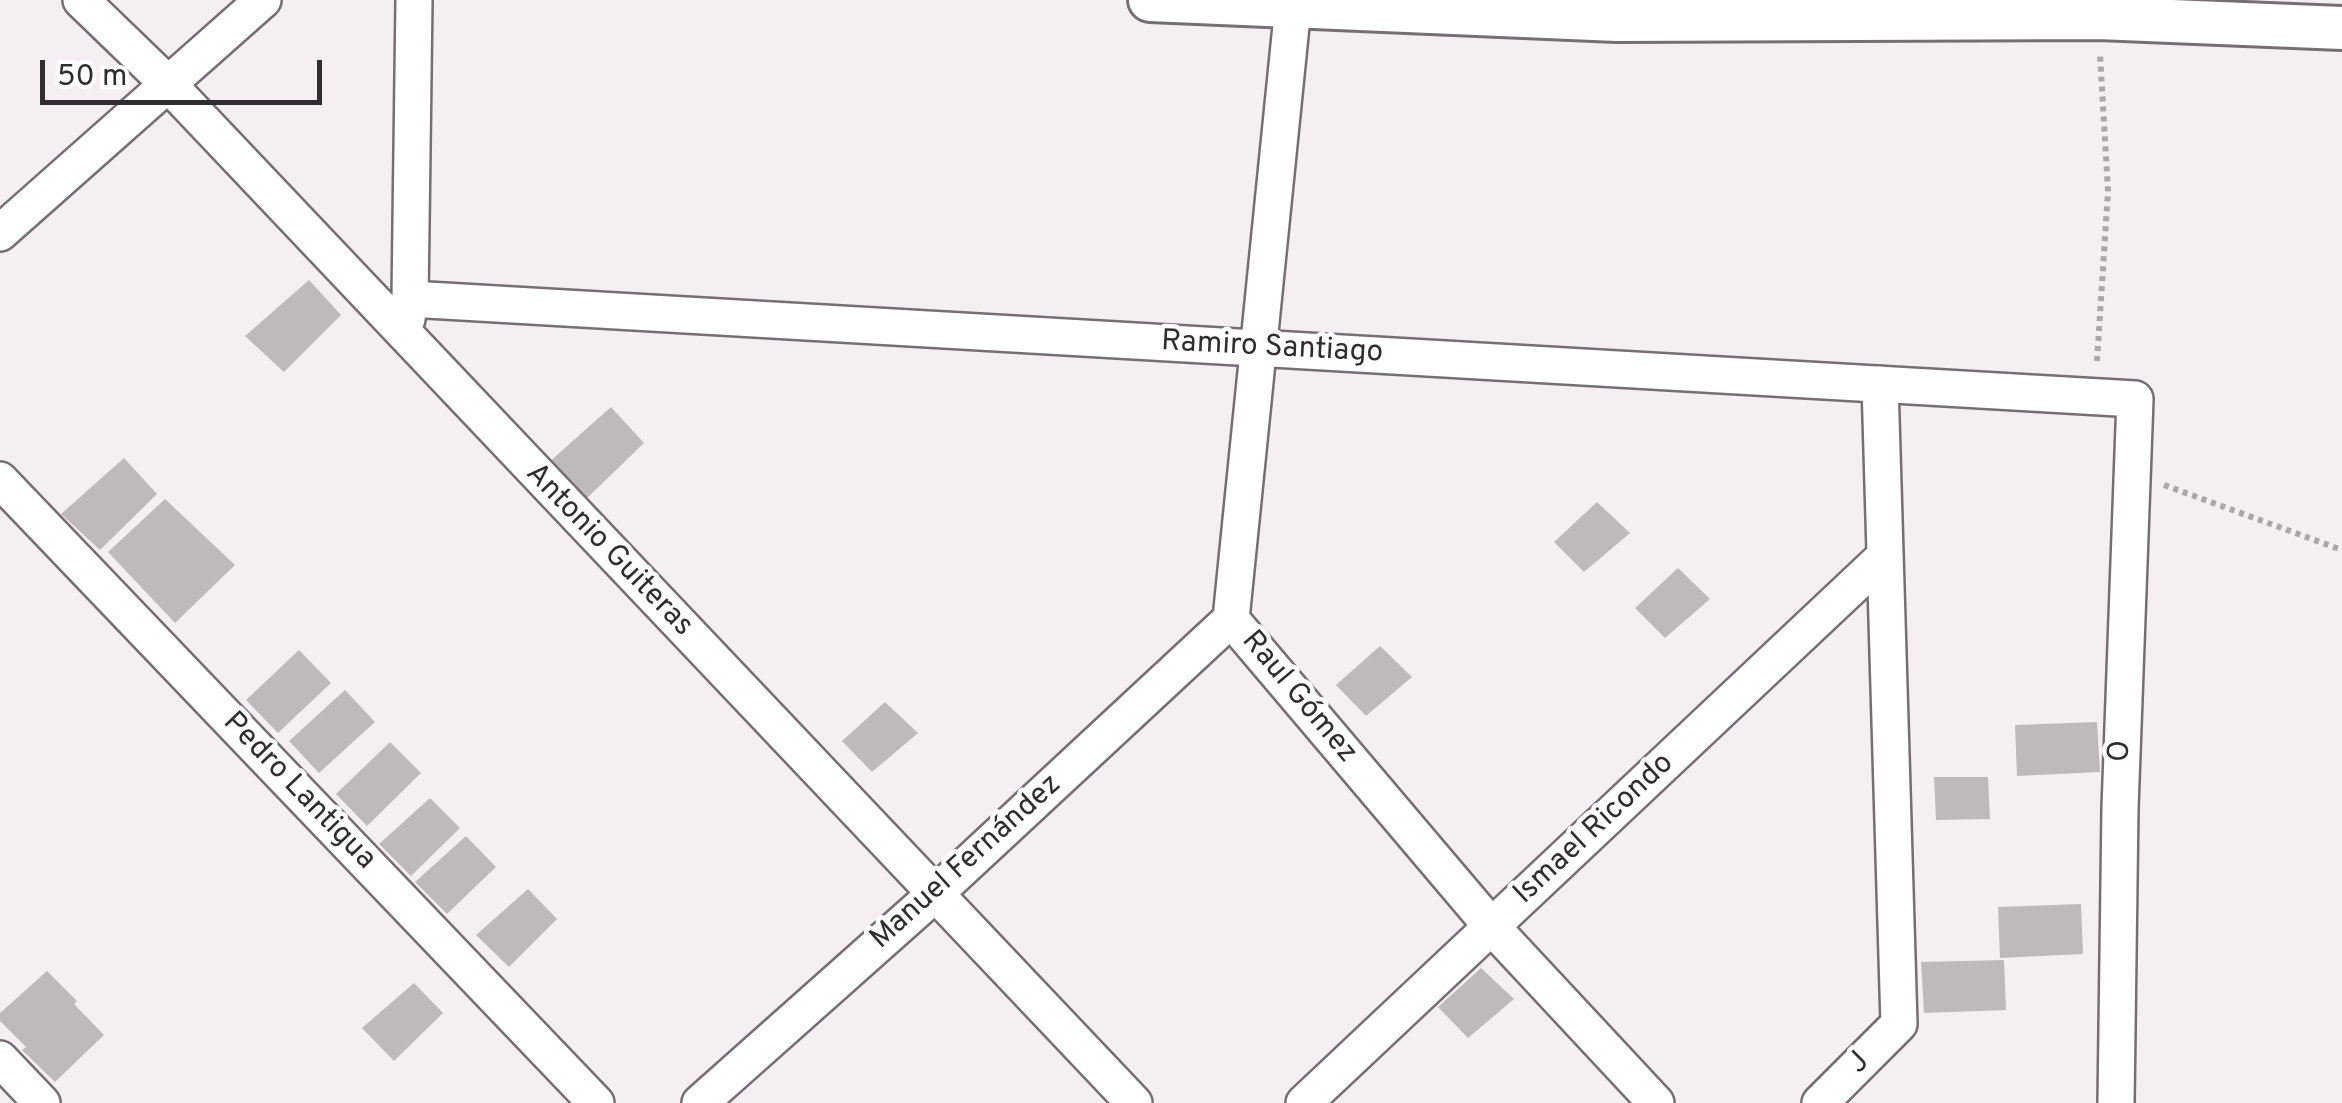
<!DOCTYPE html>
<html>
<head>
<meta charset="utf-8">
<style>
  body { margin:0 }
  #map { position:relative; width:2342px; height:1103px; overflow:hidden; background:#f5eff3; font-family:Overpass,sans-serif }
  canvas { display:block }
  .scale { position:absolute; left:40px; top:60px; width:282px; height:45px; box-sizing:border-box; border:5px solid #302d2f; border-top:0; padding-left:12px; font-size:30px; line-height:35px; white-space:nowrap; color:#302d2f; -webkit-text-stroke:8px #fffeff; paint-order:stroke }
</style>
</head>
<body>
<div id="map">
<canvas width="2342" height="1103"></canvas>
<div class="scale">50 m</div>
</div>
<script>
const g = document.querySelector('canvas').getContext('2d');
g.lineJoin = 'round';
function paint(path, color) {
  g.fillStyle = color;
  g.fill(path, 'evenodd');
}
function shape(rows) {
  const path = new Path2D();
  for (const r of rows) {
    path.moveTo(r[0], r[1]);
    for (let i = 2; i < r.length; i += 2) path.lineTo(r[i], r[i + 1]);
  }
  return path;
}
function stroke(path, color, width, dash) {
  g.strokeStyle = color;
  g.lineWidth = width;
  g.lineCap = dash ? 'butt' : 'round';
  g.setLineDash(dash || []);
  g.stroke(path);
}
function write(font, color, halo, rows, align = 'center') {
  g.font = font + ' Overpass,sans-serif';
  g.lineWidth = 9;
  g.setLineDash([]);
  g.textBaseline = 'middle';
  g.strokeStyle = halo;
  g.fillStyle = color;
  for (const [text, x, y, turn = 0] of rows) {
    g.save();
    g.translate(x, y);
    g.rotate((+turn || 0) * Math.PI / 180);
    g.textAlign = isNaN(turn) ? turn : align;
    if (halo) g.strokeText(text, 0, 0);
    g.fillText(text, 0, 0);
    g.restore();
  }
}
paint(shape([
  [309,280,341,315,284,372,245,336],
  [611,407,644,443,586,499,548,463],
  [124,458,157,494,100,550,61,514],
  [165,499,235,565,175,623,108,552],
  [1597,502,1630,533,1584,572,1554,542],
  [1678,568,1710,599,1665,638,1635,608],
  [1380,646,1412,677,1366,716,1336,685],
  [299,650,331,683,278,733,246,700],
  [345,690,375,722,319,773,289,741],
  [885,702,918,733,872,772,842,741],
  [2097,722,2100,772,2017,776,2015,725],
  [390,742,421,773,367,826,336,794],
  [1934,777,1988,777,1990,819,1936,820],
  [430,798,460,828,411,876,379,844],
  [466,836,496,867,447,914,415,882],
  [528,889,557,919,509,967,476,935],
  [2081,904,2083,954,2000,958,1998,907],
  [2004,960,2006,1010,1924,1013,1921,962],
  [1481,968,1514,999,1468,1038,1438,1007],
  [47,971,77,1001,74,1004,104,1035,55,1082,22,1050,26,1047,0,1021,0,1013],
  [414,983,443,1013,394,1061,362,1028]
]), '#bfb9bd');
const minor = shape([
  [81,0,168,84,1134,1103],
  [1293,6,1231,619,1492,927,1656,1103],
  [0,233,263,0],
  [410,299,2135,399,2120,808,2116,1103],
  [407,319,410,299,414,0],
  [0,480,596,1103],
  [0,1059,42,1103],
  [700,1103,935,894,1231,619],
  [1304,1103,1885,556],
  [1820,1103,1899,1024,1880,384]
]);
const tertiary = shape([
  [1150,0,1617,20,2098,18,2342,28]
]);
stroke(minor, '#756f73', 40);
stroke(tertiary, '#756f73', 48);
stroke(shape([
  [2097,361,2108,191,2100,54],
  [2164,485,2342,550]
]), '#aaa6a9', 6, [5, 5]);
stroke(minor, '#fff', 35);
stroke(tertiary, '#fff', 42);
write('30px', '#302d2f', '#fffeff', [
  ["Ramiro Santiago",1272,349,3],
  ["Antonio Guiteras",608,551,46],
  ["Raul Gómez",1298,698,50],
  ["O",2122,751,-88],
  ["Pedro Lantigua",298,792,46],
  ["Ismael Ricondo",1595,830,-43],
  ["Manuel Fernández",967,863,-42],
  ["J",1860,1064,-45]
]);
</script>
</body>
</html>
